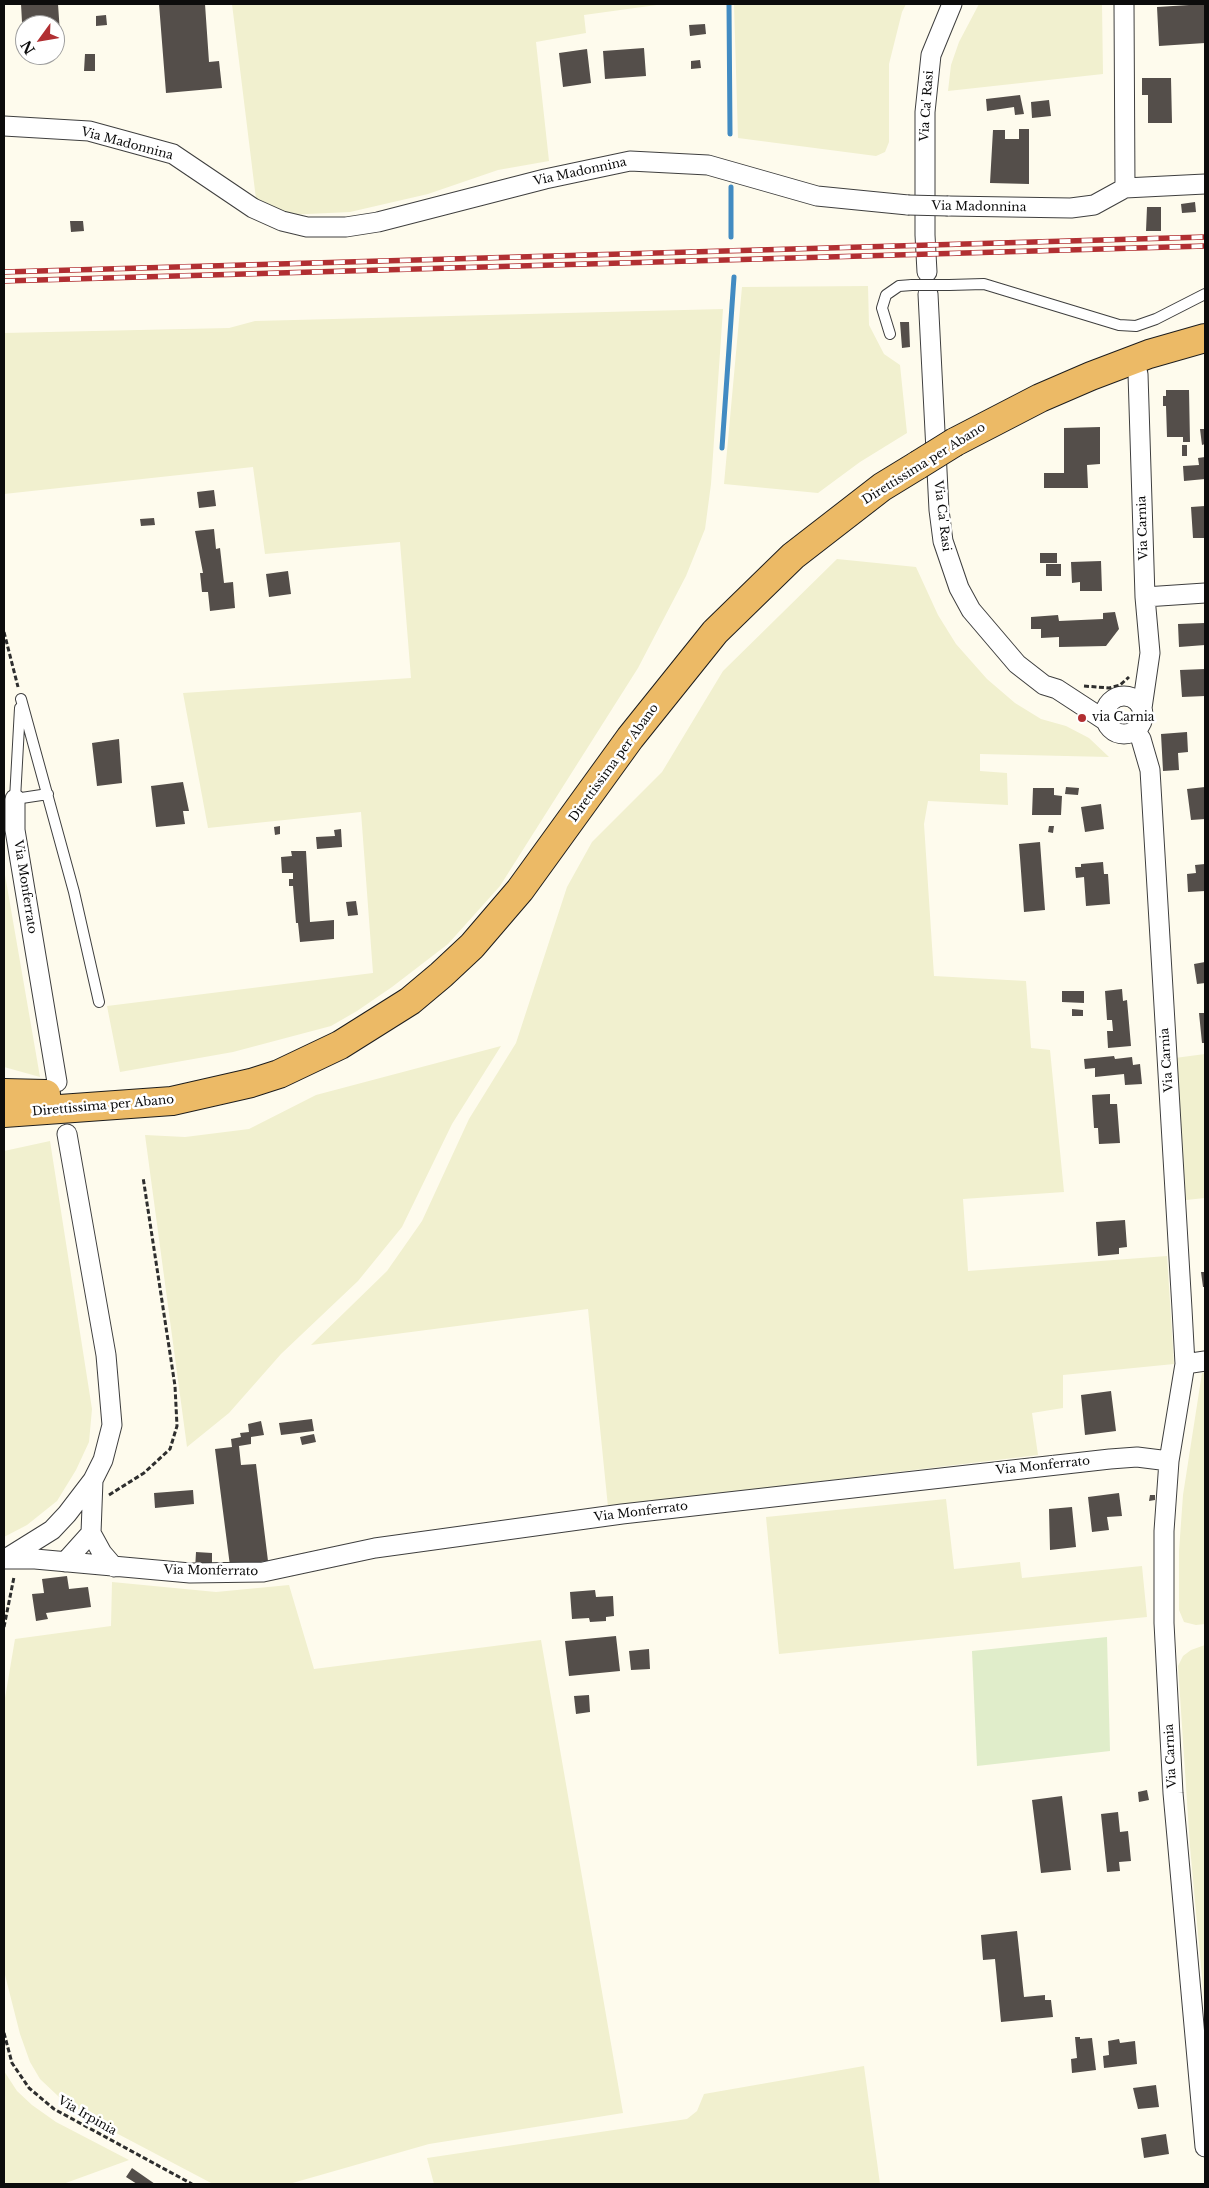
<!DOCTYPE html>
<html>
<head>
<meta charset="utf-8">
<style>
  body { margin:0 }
  #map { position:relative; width:1209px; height:2188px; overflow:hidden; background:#fefbed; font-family:"Libre Baskerville",serif }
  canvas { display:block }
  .frame { position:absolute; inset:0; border:5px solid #0c0c0c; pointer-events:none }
  .north { position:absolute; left:15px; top:15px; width:50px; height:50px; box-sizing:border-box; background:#fff; border:1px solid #9e9e9e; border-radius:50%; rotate:238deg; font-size:14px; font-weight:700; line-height:20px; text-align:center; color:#0c0c0c }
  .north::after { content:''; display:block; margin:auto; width:18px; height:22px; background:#b12f32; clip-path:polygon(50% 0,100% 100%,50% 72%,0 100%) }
</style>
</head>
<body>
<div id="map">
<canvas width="1209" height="2188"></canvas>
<div class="frame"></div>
<div class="north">N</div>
</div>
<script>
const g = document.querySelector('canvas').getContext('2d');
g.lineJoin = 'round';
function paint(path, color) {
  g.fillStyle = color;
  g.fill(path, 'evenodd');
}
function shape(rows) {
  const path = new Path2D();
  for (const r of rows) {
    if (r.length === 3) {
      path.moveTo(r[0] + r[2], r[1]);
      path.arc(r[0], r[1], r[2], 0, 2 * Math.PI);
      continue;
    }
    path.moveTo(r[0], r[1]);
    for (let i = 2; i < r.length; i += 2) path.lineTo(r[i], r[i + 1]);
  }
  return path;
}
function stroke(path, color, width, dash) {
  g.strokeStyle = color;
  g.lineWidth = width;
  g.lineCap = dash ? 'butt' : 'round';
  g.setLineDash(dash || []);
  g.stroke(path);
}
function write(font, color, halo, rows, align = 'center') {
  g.font = font + ' "Libre Baskerville",serif';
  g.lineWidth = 5;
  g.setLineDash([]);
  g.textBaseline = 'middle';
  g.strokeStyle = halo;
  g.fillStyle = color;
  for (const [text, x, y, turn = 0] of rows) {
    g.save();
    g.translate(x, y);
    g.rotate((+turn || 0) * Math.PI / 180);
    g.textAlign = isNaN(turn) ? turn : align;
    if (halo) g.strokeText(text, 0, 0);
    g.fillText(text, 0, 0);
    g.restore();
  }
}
paint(shape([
  [232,4,664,4,584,15,586,33,536,42,549,161,498,170,428,194,350,212,286,215,256,199],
  [734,4,906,4,902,12,889,64,889,142,885,152,876,156,738,138],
  [979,4,1102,4,1103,74,948,91,951,65,959,42],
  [868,286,869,325,884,354,900,365,907,433,860,462,818,493,724,484,742,287],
  [723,309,711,484,705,529,686,576,638,668,500,886,448,944,392,987,357,1011,331,1026,233,1052,120,1072,107,1006,373,973,361,812,208,828,183,693,411,678,400,542,265,554,253,467,4,494,4,333,229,328,255,321],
  [837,559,916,567,938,615,956,644,987,679,1015,703,1041,719,1066,726,1089,738,1109,757,980,754,980,771,1007,773,1008,805,928,801,924,824,934,976,1026,981,1031,1048,1050,1050,1064,1192,963,1199,968,1271,1167,1256,1174,1364,1063,1375,1063,1408,1032,1413,1038,1455,608,1507,588,1309,311,1345,387,1271,422,1221,469,1119,516,1043,567,887,592,842,662,772,723,671],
  [4,869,40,1077,4,1067],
  [501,1046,452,1124,402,1227,358,1281,281,1354,229,1413,187,1447,145,1135,185,1137,249,1129,316,1095],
  [1205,1054,1205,1198,1186,1200,1175,1058],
  [50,1141,92,1409,89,1442,76,1470,57,1501,27,1525,4,1537,4,1151],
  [1205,1372,1205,1624,1196,1625,1184,1622,1179,1610,1179,1551,1183,1495,1202,1373],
  [946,1499,954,1569,1020,1562,1022,1578,1142,1566,1147,1617,779,1654,766,1517],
  [112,1582,216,1592,289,1585,314,1669,541,1640,623,2113,429,2144,289,2184,213,2184,118,2134,58,2096,40,2079,30,2062,20,2034,4,1971,4,1704,15,1639,111,1626],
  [1205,1645,1205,2010,1190,1847,1178,1666,1183,1656,1191,1650],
  [864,2066,880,2184,434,2184,427,2158,687,2119,697,2111,704,2094],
  [4,2071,17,2091,32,2105,56,2122,129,2160,63,2184,4,2184]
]), '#f1f0cf');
paint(shape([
  [1107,1637,1110,1751,977,1766,972,1651]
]), '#e0edca');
stroke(shape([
  [729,4,730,134],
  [731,187,731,237],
  [722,448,734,277]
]), '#428bc2', 5);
paint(shape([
  [21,4,58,4,61,48,55,49,55,25,37,25,37,21,22,22],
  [159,4,205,4,209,62,219,61,222,88,166,93],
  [1205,4,1205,43,1159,46,1157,7],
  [106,15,107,25,96,26,96,16],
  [705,24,706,34,690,36,689,25],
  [644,48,646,76,605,79,603,51],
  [587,49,591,83,563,87,559,53],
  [85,54,95,54,95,71,84,71],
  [700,60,701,68,691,69,691,61],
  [1142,78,1171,78,1172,123,1148,123,1148,95,1142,95],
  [1020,95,1024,114,1015,115,1014,107,987,111,986,99],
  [1049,100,1051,116,1032,118,1031,102],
  [1019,129,1029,129,1029,184,990,183,993,130,1005,130,1005,139,1019,139],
  [1195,202,1196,212,1182,213,1181,204],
  [1147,207,1161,207,1161,231,1146,231],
  [70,221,83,221,84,231,71,232],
  [900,322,909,322,910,347,902,348],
  [1166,390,1189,390,1190,442,1183,442,1183,437,1167,437,1166,406,1163,406,1163,396,1166,396],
  [1100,427,1100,464,1087,465,1088,488,1044,488,1044,473,1064,473,1064,428],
  [1200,429,1205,429,1205,444,1202,445],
  [1182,445,1187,445,1187,456,1182,456],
  [1205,457,1205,479,1184,481,1183,466,1199,465,1198,458],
  [214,490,216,506,199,508,197,492],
  [1205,506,1205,538,1193,538,1191,507],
  [154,518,155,525,141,526,140,519],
  [214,529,216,549,220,548,224,583,233,582,235,608,210,611,208,592,202,592,200,573,203,573,195,531],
  [1040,553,1057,553,1057,563,1040,563],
  [1101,561,1102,591,1080,591,1080,582,1072,583,1071,562],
  [1046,564,1061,564,1061,576,1046,576],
  [288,571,291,594,269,597,266,574],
  [1115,612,1119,629,1106,646,1059,647,1059,637,1041,638,1041,629,1031,629,1031,617,1058,615,1059,621,1103,619,1103,613],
  [1205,623,1205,645,1179,647,1178,624],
  [1205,669,1205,696,1182,697,1180,670],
  [1187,732,1188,752,1178,753,1179,770,1163,771,1161,734],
  [119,739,122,783,97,786,92,743],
  [183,782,189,811,183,811,185,824,156,827,151,786],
  [1066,787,1079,788,1078,795,1065,794],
  [1205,787,1205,819,1191,820,1187,789],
  [1033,788,1054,788,1054,795,1062,796,1061,815,1032,815],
  [1101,804,1104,829,1085,832,1081,807],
  [280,826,280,834,275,835,274,827],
  [1049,826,1054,826,1053,833,1048,832],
  [341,829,342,847,317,849,316,837,335,836,334,830],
  [1040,842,1045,910,1024,912,1019,844],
  [291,851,306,851,310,922,334,920,334,939,300,942,298,923,296,923,293,886,289,886,289,879,293,879,293,873,282,873,281,857,292,856],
  [1103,862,1104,874,1108,874,1110,904,1086,906,1084,877,1076,878,1075,867,1081,867,1081,864],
  [1205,864,1205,891,1188,892,1187,874,1196,873,1195,865],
  [356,901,358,915,348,916,346,902],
  [1205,962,1205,983,1197,984,1194,964],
  [1122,989,1123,1001,1127,1000,1131,1046,1108,1048,1107,1031,1113,1031,1112,1020,1107,1020,1105,991],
  [1062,991,1084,991,1084,1003,1062,1002],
  [1072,1009,1083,1010,1083,1016,1072,1016],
  [1199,1013,1205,1013,1205,1043,1202,1043],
  [1114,1056,1115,1059,1132,1057,1133,1065,1140,1064,1142,1084,1125,1085,1124,1074,1095,1077,1095,1068,1085,1069,1084,1059],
  [1110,1094,1110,1104,1117,1104,1120,1143,1099,1144,1098,1128,1094,1128,1092,1095],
  [1125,1220,1127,1247,1119,1248,1119,1254,1098,1256,1096,1222],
  [1201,1272,1205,1272,1205,1287,1203,1287],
  [1111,1391,1116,1431,1085,1435,1081,1395],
  [312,1419,314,1431,281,1435,279,1423],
  [261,1421,264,1435,251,1437,251,1444,239,1446,241,1465,256,1464,268,1561,230,1566,215,1449,232,1447,231,1439,241,1437,240,1433,249,1432,248,1424],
  [314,1434,316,1442,302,1445,300,1437],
  [193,1490,194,1504,155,1508,154,1493],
  [1119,1493,1122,1516,1107,1517,1109,1530,1092,1532,1088,1497],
  [1150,1495,1155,1495,1155,1500,1149,1501],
  [1072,1507,1076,1547,1050,1550,1049,1509],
  [196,1552,212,1553,212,1572,195,1570],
  [67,1576,69,1589,88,1587,91,1607,46,1613,48,1619,36,1621,32,1594,44,1593,42,1579],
  [595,1590,596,1597,613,1596,614,1616,606,1617,606,1621,590,1622,589,1618,572,1619,570,1592],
  [616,1636,620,1671,569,1676,565,1641],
  [649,1649,650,1669,631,1670,629,1651],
  [589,1695,590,1712,576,1714,574,1696],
  [1147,1790,1149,1800,1139,1802,1138,1792],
  [1062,1796,1071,1870,1041,1873,1032,1800],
  [1118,1812,1120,1832,1128,1831,1131,1861,1119,1862,1120,1871,1107,1872,1101,1814],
  [1017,1931,1024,1997,1045,1995,1045,2000,1051,2000,1053,2017,1001,2022,995,1959,983,1960,981,1935],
  [1075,2037,1080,2037,1080,2039,1092,2038,1096,2070,1072,2073,1071,2059,1077,2058],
  [1119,2039,1120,2043,1135,2041,1137,2064,1104,2068,1103,2056,1109,2055,1108,2041],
  [1156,2085,1159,2107,1138,2109,1133,2088],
  [1166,2134,1169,2154,1144,2158,1141,2138],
  [132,2168,155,2184,137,2184,126,2177]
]), '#544e4a');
const service = shape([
  [949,285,984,284,1119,325,1136,326,1156,319,1205,294],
  [890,334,882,308,886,295,899,286,912,285],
  [21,699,74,892,99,1002],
  [20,708,15,799,48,794]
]);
const minor = shape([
  [1124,4,1125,188],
  [4,126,89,131,173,154,253,208,282,221,307,227,346,227,378,222,545,179,630,161,708,165,817,196,908,205],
  [948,206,1071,208,1094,205,1125,188,1205,184],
  [927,272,925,235,925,112,931,55,952,4],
  [928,294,939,510,943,541,959,588,971,610,1017,664,1044,685,1057,689,1106,721],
  [1138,374,1145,597,1150,653,1142,708],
  [1145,597,1205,593],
  [1124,715,19],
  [1135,730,1141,739,1150,770,1182,1309,1185,1364,1169,1461,1164,1531,1164,1623,1173,1793,1205,2147],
  [15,799,15,830,57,1082],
  [1185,1364,1205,1361],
  [93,1480,91,1533,102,1553,114,1567],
  [7,1558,52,1530,67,1514,93,1480,103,1460,112,1425,106,1355,67,1134],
  [4,1559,35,1559,190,1573,263,1572,375,1548,622,1514,1110,1459,1137,1457,1169,1461],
  [65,1562,91,1533]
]);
const trunk = shape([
  [955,442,1040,398,1091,376,1149,354,1205,338],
  [4,1093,46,1094],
  [4,1113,172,1101,251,1083,279,1074,340,1045,410,1001,441,975,472,946,520,890,630,738,715,632,793,556,882,487,918,465]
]);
stroke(service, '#3f3f3f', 12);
stroke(minor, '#3f3f3f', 21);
stroke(trunk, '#1d1d1d', 30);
stroke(shape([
  [4,632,18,687],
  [1084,686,1109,688,1120,685,1129,677],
  [109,1495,144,1473,170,1449,177,1426,175,1386,143,1177],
  [4,1627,14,1577],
  [4,2033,12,2063,29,2088,54,2109,192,2184]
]), '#2e2e2e', 3, [5, 2.5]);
stroke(service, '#fff', 10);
stroke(minor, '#fff', 19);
stroke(trunk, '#ecba66', 28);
const rail = shape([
  [4,272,1205,237],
  [4,281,1205,246]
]);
stroke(rail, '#b12f32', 5.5);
stroke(rail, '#fff', 4, [11]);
const serviceBridge = shape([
  [912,285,949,285]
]);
const minorBridge = shape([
  [908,205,948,206]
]);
const trunkBridge = shape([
  [918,465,955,442]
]);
stroke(serviceBridge, '#3f3f3f', 12, []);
stroke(minorBridge, '#3f3f3f', 21, []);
stroke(trunkBridge, '#1d1d1d', 30, []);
stroke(serviceBridge, '#fff', 10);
stroke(minorBridge, '#fff', 19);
stroke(trunkBridge, '#ecba66', 28);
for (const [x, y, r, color] of [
  [1082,718,5,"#b12f32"]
]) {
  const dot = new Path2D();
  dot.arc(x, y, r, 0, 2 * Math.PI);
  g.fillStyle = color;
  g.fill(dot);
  stroke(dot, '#fff', 2);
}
write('12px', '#0c0c0c', '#fff', [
  ["Via Ca' Rasi",927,106,-86],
  ["Via Madonnina",127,144,15],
  ["Via Madonnina",580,172,-12],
  ["Via Madonnina",979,207,1],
  ["Direttissima per Abano",924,464,-32],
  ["Via Ca' Rasi",942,516,83],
  ["Via Carnia",1143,528,-92],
  ["Direttissima per Abano",614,763,-54],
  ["Via Monferrato",25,887,81],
  ["Via Carnia",1167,1060,-94],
  ["Direttissima per Abano",103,1106,-5],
  ["Via Monferrato",1043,1466,-6],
  ["Via Monferrato",641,1512,-7],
  ["Via Monferrato",211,1571,1],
  ["Via Carnia",1171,1756,-93],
  ["Via Irpinia",87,2116,30]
]);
write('12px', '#0c0c0c', '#fff', [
  ["via Carnia",1092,718]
], 'left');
</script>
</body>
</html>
